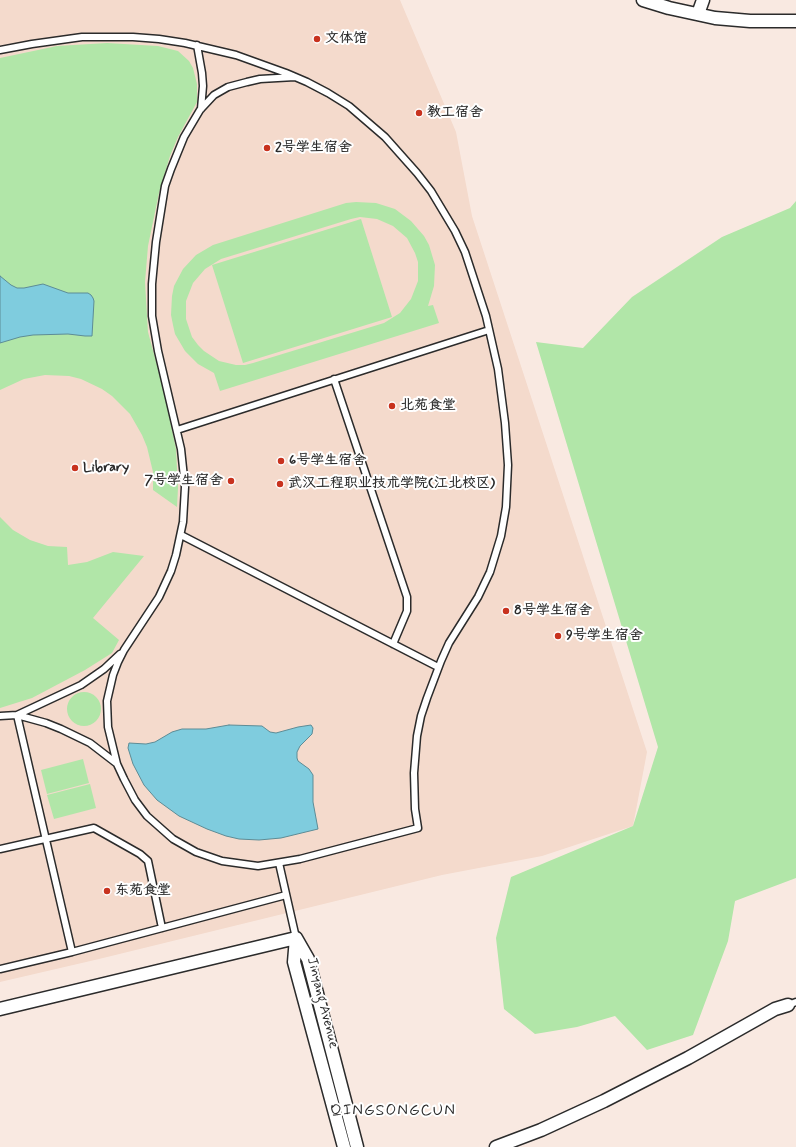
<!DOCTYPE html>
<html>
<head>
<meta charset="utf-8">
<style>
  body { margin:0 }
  canvas { display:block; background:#f9e9e1 }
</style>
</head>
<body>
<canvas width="796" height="1147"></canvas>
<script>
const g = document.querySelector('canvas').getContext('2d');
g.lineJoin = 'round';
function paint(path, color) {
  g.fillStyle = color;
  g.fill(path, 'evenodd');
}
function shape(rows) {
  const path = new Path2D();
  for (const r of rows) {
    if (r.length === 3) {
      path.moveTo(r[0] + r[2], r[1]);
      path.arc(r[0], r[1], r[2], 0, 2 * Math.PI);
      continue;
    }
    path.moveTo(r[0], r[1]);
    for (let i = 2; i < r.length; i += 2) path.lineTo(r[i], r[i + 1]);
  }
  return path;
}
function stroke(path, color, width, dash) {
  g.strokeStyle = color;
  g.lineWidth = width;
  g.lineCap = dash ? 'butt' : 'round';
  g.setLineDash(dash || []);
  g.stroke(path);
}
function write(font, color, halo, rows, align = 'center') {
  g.font = font + ' Mynerve,"LXGW WenKai TC",sans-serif';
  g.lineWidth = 4;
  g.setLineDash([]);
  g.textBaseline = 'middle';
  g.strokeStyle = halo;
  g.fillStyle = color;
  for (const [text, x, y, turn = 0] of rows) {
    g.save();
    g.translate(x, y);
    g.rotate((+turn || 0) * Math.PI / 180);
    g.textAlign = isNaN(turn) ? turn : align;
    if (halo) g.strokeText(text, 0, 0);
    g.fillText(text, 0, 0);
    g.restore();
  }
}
paint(shape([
  [0,0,400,0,456,132,472,216,647,752,633,826,542,856,442,875,99,959,0,982]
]), '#f4dacc');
paint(shape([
  [107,43,158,46,178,51,189,61,193,68,197,84,197,102,178,137,170,156,159,193,148,246,145,282,148,332,165,395,176,449,178,488,177,507,153,490,153,472,147,447,142,435,130,414,112,396,102,389,81,379,69,376,45,375,24,379,0,390,0,58,57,46],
  [796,201,796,878,735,901,728,941,693,1035,647,1050,615,1016,577,1027,535,1034,504,1009,496,938,511,877,633,826,658,747,536,342,583,348,632,297,722,237,790,208],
  [356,202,376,203,395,209,411,221,424,236,429,245,435,265,434,286,428,306,433,305,439,323,220,391,214,373,198,364,185,351,175,334,173,325,171,315,172,296,174,286,183,269,196,255,213,245,346,203],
  [360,217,377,219,393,226,407,238,415,253,418,262,418,281,411,299,400,313,384,323,253,363,245,365,236,365,219,361,204,351,198,345,192,337,186,319,186,301,193,283,205,269,221,259,351,219],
  [361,219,392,317,243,363,212,265],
  [0,517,13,530,30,540,48,546,67,547,68,565,87,562,113,552,144,556,93,618,119,640,112,653,85,670,32,698,0,708],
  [84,709,17],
  [83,759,89,783,47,794,41,770],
  [90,784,96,808,54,819,47,795]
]), '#b1e6a8');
const water = shape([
  [0,276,11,285,17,288,24,288,43,284,68,293,88,293,91,295,93,298,94,301,92,336,85,336,68,334,33,335,20,337,0,343,0,276],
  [229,725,262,726,270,732,276,733,298,727,311,725,313,728,312,734,300,746,297,752,297,758,298,761,309,769,313,775,313,802,318,829,281,838,259,840,239,839,226,836,207,829,179,816,157,800,144,785,133,764,128,748,129,743,146,744,155,742,172,732,182,729,206,729,229,725]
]);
paint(water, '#7fccde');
stroke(water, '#5d8c96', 1);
const service = shape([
  [197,45,202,73,203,86,201,109],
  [0,50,32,44,82,37,133,37,159,39,185,43,236,55,286,73,307,82,328,93,349,106,385,137,417,173,431,191,455,231,465,252,486,316,498,369,505,423,508,465,506,507,501,536,490,572,478,597,449,643,441,661,427,698,421,716,417,736,414,773,415,809,418,828,300,859,258,866,222,861,196,852,173,839,147,816,135,800,124,779,117,764,108,727,107,701,113,675,118,662,124,650,159,597,171,571,176,555,183,522,185,487,181,449,158,351,152,316,152,284,156,242,165,186,171,169,184,137,200,110,214,95,228,87,247,82,260,79,295,77],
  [334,379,407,597,407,611,393,644],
  [177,430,489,330],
  [181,535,438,667],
  [17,715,72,952],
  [17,715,81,685,104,669,120,654],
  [0,716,17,715,46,723,61,729,90,743,116,763],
  [0,849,94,828,140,854,148,861,162,928],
  [279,863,296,938],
  [0,969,72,952,286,895],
  [788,1005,796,1002]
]);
const minor = shape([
  [643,0,669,8,715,18,750,21,796,21],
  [698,14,703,0],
  [296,938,308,959,357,1147],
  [296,938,294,962,344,1147],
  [0,1009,296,938],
  [496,1147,541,1130,604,1101,688,1058,775,1009,788,1005]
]);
stroke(service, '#2b2b2b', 9);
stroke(minor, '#2b2b2b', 15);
stroke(service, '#fff', 6);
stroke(minor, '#fff', 12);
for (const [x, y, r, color] of [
  [317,39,4,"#c8321e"],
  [419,113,4,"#c8321e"],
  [267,148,4,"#c8321e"],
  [392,406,4,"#c8321e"],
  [281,461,4,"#c8321e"],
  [75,468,4,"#c8321e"],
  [231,481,4,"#c8321e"],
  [280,484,4,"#c8321e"],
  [506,611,4,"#c8321e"],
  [558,636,4,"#c8321e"],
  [107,891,4,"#c8321e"]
]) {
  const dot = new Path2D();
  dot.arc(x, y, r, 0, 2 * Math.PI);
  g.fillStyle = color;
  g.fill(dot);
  stroke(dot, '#fff', 1.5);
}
write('bold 14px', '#2b2b2b', '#fff', [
  ["文体馆",325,39],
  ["教工宿舍",427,113],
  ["2号学生宿舍",275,148],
  ["北苑食堂",400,406],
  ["6号学生宿舍",289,461],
  ["Library",83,468],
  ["7号学生宿舍",223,481,"right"],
  ["武汉工程职业技术学院(江北校区)",288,484],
  ["8号学生宿舍",514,611],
  ["9号学生宿舍",566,636],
  ["东苑食堂",115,891]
], 'left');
write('14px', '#2b2b2b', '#fff', [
  ["Jinyang Avenue",322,1003,76]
]);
g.letterSpacing = '1px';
write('16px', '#2b2b2b', '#fff', [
  ["QINGSONGCUN",393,1112]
]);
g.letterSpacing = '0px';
</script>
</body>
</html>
